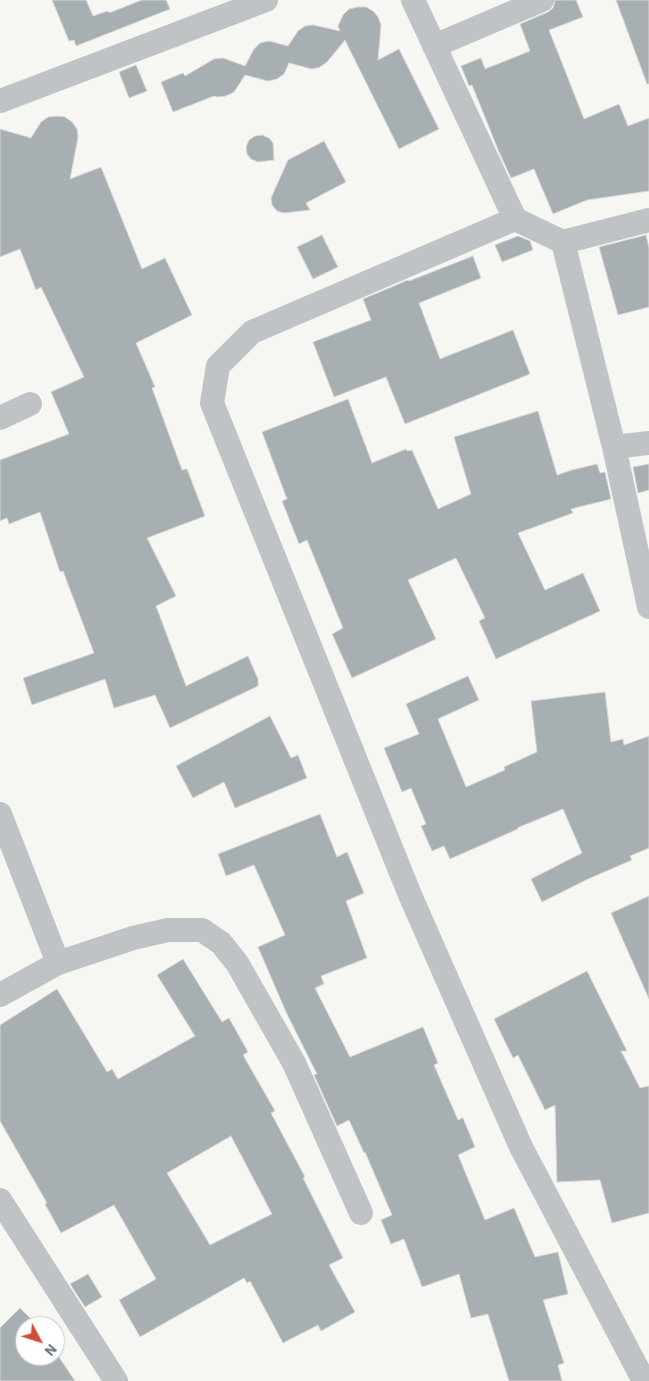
<!DOCTYPE html>
<html>
<head>
<meta charset="utf-8">
<style>
  body { margin:0 }
  #map { position:relative; width:649px; height:1381px; overflow:hidden; background:#f6f6f3; font-family:"IBM Plex Sans",sans-serif }
  canvas { display:block }
  .north { position:absolute; left:15px; top:1316px; width:50px; height:50px; box-sizing:border-box; background:#fff; border:1px solid #c2c9cd; border-radius:50%; rotate:130deg; font-size:14px; font-weight:700; line-height:20px; text-align:center; color:#677881 }
  .north::after { content:''; display:block; margin:auto; width:18px; height:22px; background:#d34d35; clip-path:polygon(50% 0,100% 100%,50% 72%,0 100%) }
</style>
</head>
<body>
<div id="map">
<canvas width="649" height="1381"></canvas>
<div class="north">N</div>
</div>
<script>
const g = document.querySelector('canvas').getContext('2d');
g.lineJoin = 'round';
function paint(path, color) {
  g.fillStyle = color;
  g.fill(path, 'evenodd');
}
function shape(rows) {
  const path = new Path2D();
  for (const r of rows) {
    path.moveTo(r[0], r[1]);
    for (let i = 2; i < r.length; i += 2) path.lineTo(r[i], r[i + 1]);
  }
  return path;
}
function stroke(path, color, width, dash) {
  g.strokeStyle = color;
  g.lineWidth = width;
  g.lineCap = dash ? 'butt' : 'round';
  g.setLineDash(dash || []);
  g.stroke(path);
}
const building = shape([
  [52,0,86,0,93,16,108,11,109,13,142,0,166,0,170,9,76,46,74,40,69,41,52,0],
  [555,0,576,0,583,17,549,30,584,119,619,104,628,126,649,118,649,191,587,200,553,214,534,169,511,178,499,152,472,85,469,86,461,66,481,58,485,69,530,51,520,24,548,12,553,8,555,0],
  [616,0,649,0,649,84,647,84,616,0],
  [358,7,366,7,373,11,378,17,381,25,378,60,399,49,439,129,399,149,345,40,327,62,320,67,312,69,289,63,284,74,277,79,268,81,245,75,234,92,226,96,218,97,214,96,173,112,161,82,183,73,185,76,214,59,223,58,245,66,254,49,260,43,269,41,288,46,298,31,305,26,313,25,340,31,338,26,343,15,349,9,358,7],
  [136,65,147,91,129,98,119,72,136,65],
  [57,116,65,117,72,122,77,129,78,137,70,179,101,167,142,269,165,258,192,315,136,343,155,387,152,388,182,470,187,469,205,516,147,538,176,596,156,606,186,686,248,656,258,679,258,686,170,728,155,695,114,708,105,679,32,705,23,678,94,653,63,571,60,572,40,512,9,524,7,518,0,521,0,460,69,434,51,392,84,377,41,287,36,290,20,249,0,257,0,129,31,138,41,122,48,117,57,116],
  [262,135,269,138,273,143,274,160,258,162,251,159,247,154,246,147,249,140,255,136,262,135],
  [324,141,346,182,306,203,310,210,284,213,277,211,272,205,271,198,288,160,324,141],
  [322,235,338,267,313,279,297,247,322,235],
  [646,235,649,248,649,307,618,315,599,247,646,235],
  [518,236,530,241,533,250,502,262,495,245,518,236],
  [473,256,481,278,419,303,440,359,513,330,530,374,405,424,386,377,334,397,313,342,371,320,363,299,408,280,409,281,473,256],
  [348,399,372,463,406,449,407,451,412,450,438,509,471,494,454,437,538,411,557,475,572,470,597,464,600,473,605,472,611,499,571,509,573,513,518,533,545,590,583,573,600,611,496,659,479,621,485,618,456,558,408,580,436,639,352,678,332,634,343,628,307,540,299,544,282,501,287,499,262,432,348,399],
  [649,464,649,490,638,493,633,467,649,464],
  [468,676,479,700,438,719,466,787,505,770,504,767,537,752,531,701,605,692,611,742,623,739,624,745,649,736,649,848,630,856,632,860,588,879,542,902,531,879,582,853,563,809,517,828,518,829,450,859,444,846,432,851,421,826,426,824,411,788,402,792,384,748,419,734,406,704,468,676],
  [270,716,291,758,298,755,307,778,235,808,224,782,193,798,176,766,270,716],
  [320,814,337,857,347,852,364,893,346,901,367,958,321,976,324,984,315,988,350,1057,423,1027,438,1063,434,1065,458,1120,463,1118,475,1147,458,1155,485,1220,514,1208,535,1257,558,1252,568,1294,543,1300,564,1363,558,1365,562,1381,509,1381,488,1314,471,1318,459,1274,422,1287,404,1239,391,1244,381,1220,392,1215,365,1152,364,1153,349,1120,337,1126,314,1075,317,1074,286,1012,258,947,285,935,254,865,226,876,218,854,320,814],
  [649,896,649,999,611,913,649,896],
  [183,959,222,1022,229,1018,248,1052,243,1055,275,1111,271,1113,305,1177,303,1178,343,1258,329,1265,355,1312,321,1331,318,1325,283,1343,250,1281,247,1283,244,1278,140,1337,119,1300,156,1279,114,1205,61,1233,45,1204,47,1203,0,1121,0,1025,57,989,107,1072,112,1069,118,1079,195,1036,157,975,183,959],
  [231,1136,272,1214,210,1245,167,1173,231,1136],
  [587,971,627,1051,621,1051,640,1088,649,1086,649,1213,612,1223,600,1180,557,1182,555,1105,545,1110,518,1055,513,1058,494,1019,587,971],
  [88,1274,102,1297,85,1307,70,1284,88,1274],
  [20,1308,38,1326,25,1326,25,1356,55,1356,55,1351,75,1381,0,1381,0,1328,20,1308]
]);
paint(building, '#a7afb3');
stroke(building, '#d7d7d5', 1);
stroke(shape([
  [413,0,515,219,563,242,614,447,649,607],
  [434,46,542,0],
  [0,101,266,0],
  [515,219,252,332,218,366,212,403,410,895,521,1147,644,1381],
  [563,242,649,220],
  [0,418,30,404],
  [614,447,649,443],
  [0,814,58,963],
  [0,995,58,963,133,938,168,930,202,930,221,943,237,963,294,1063,361,1213],
  [0,1200,116,1381]
]), '#bfc3c6', 24);
</script>
</body>
</html>
